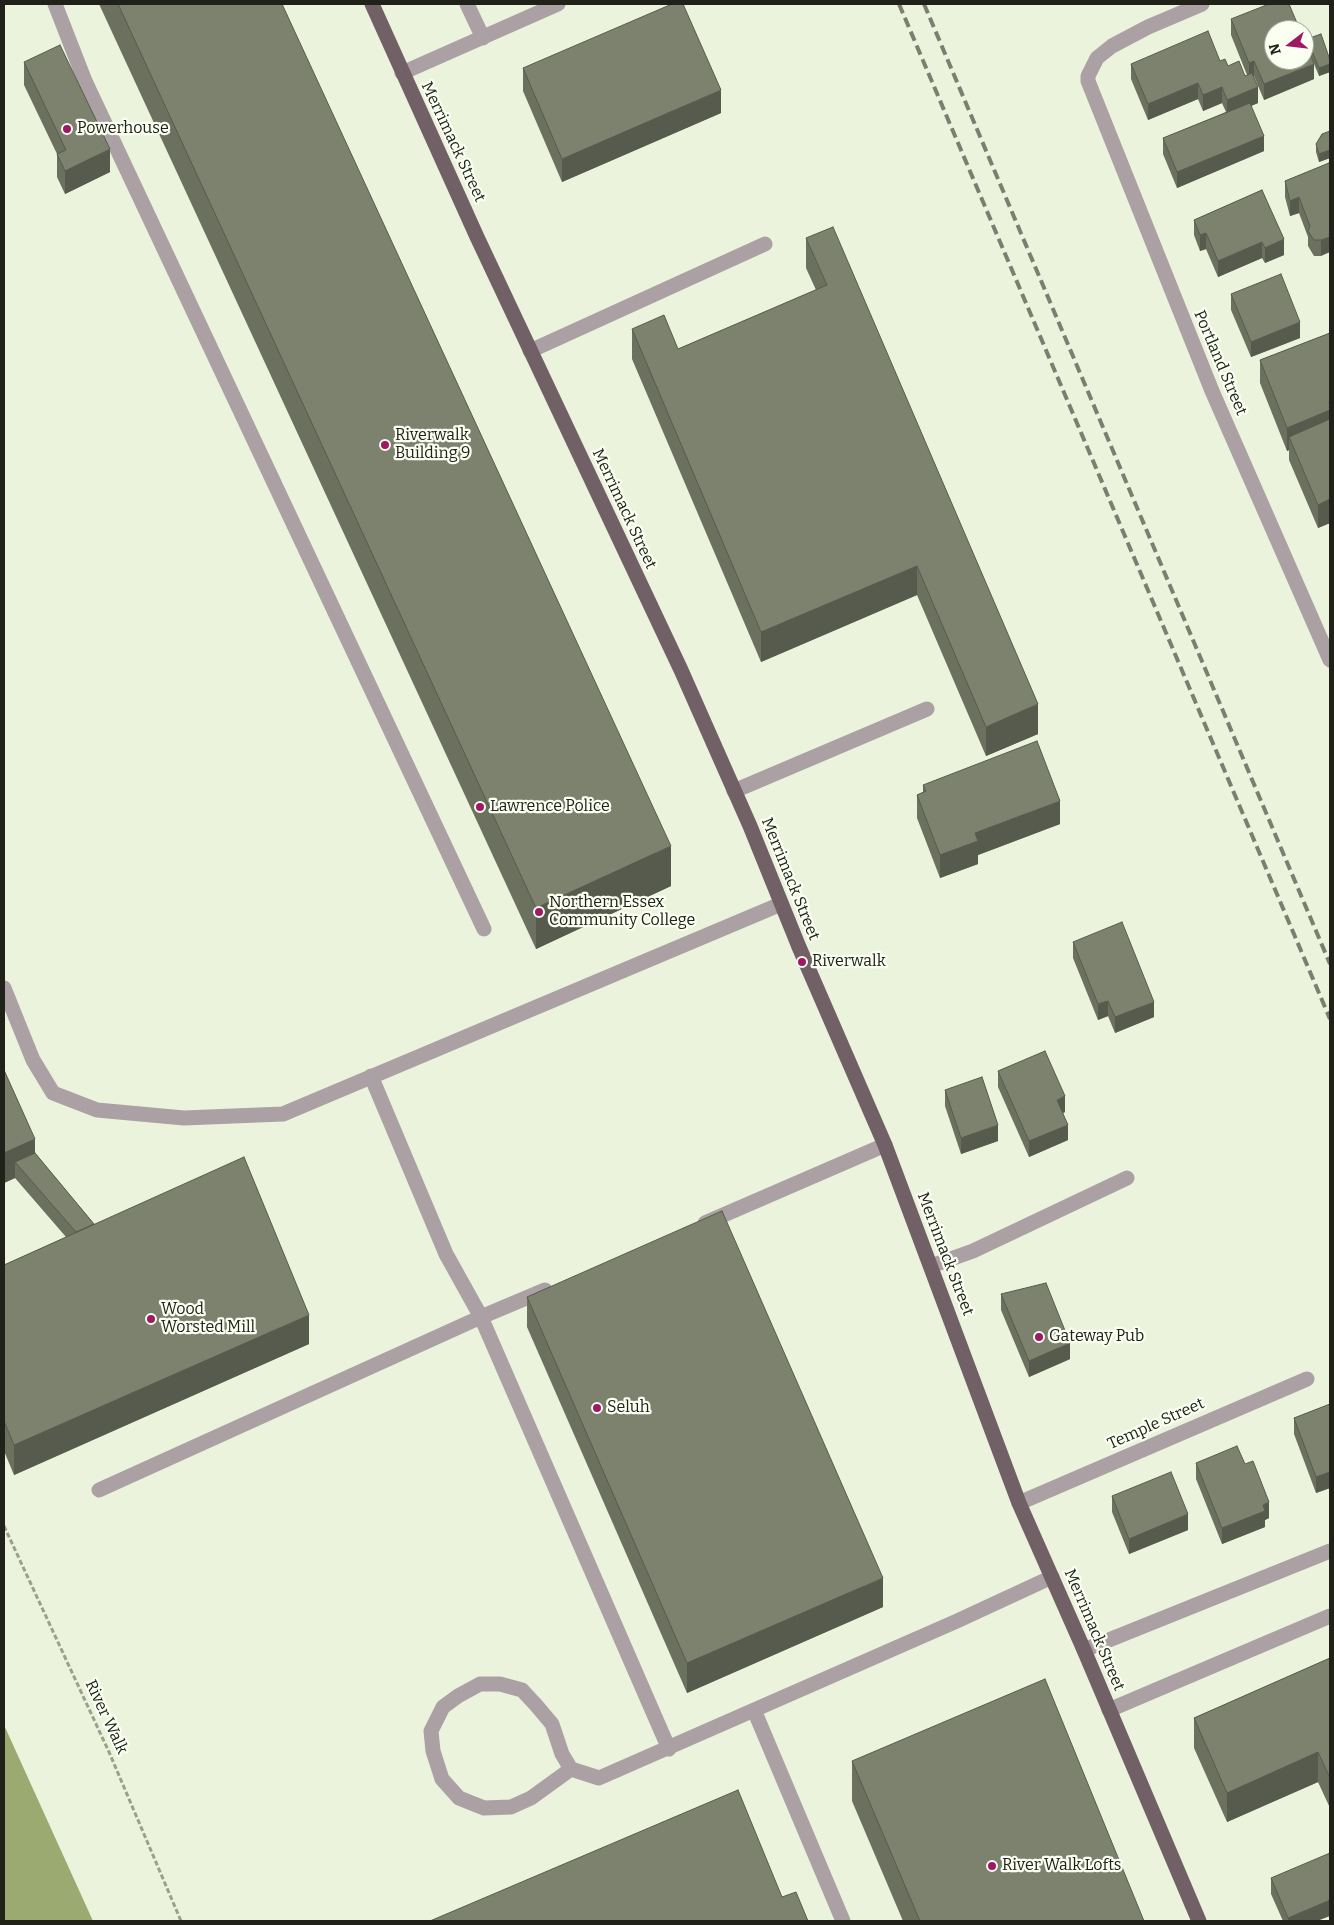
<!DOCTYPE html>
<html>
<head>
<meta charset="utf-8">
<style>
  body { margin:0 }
  #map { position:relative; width:1334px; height:1925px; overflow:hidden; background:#ecf3dd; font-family:Bitter,serif }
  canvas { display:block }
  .frame { position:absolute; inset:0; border:5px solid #20221a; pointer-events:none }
  .north { position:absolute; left:1264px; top:20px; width:50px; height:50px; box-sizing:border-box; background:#fafff2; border:1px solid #a3a79c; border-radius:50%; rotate:254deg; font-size:14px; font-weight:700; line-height:20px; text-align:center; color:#20221a }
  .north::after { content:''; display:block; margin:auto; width:18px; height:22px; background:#a01763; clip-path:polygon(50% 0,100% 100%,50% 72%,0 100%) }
</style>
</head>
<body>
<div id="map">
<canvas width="1334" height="1925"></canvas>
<div class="frame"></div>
<div class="north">N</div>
</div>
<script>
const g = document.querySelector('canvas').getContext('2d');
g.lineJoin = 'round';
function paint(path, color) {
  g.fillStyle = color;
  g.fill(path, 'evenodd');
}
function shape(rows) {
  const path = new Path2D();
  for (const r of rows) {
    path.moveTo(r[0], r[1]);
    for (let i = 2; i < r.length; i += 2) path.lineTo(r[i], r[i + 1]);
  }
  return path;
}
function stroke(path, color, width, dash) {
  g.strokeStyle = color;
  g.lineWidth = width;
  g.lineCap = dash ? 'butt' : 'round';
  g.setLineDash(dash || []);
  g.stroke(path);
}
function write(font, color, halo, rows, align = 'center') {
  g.font = font + ' Bitter,serif';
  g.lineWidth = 4.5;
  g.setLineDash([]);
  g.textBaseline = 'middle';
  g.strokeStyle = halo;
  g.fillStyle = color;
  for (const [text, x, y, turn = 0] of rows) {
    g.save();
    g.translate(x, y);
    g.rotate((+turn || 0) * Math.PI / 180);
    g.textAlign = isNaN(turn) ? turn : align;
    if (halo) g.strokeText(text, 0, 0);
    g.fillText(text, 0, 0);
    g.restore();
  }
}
paint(shape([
  [4,1725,93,1921,4,1921]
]), '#9aaa70');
stroke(shape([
  [4,1526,109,1752,181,1921]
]), '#9a9f8e', 3, [5, 2.5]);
stroke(shape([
  [55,4,85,81,484,929],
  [467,4,483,38],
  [1202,4,1148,27,1112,46,1097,58,1088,76,1088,81,1212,391,1330,660],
  [402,73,558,4],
  [530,351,765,244],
  [734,791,927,709],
  [4,988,33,1060,53,1093,97,1110,184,1118,283,1114,781,904],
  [371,1076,446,1254,481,1317,669,1749],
  [705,1223,885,1145],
  [931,1266,973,1251,1127,1178],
  [99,1490,481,1317,545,1290],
  [1019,1503,1307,1379],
  [1084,1650,1330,1551],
  [754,1710,843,1921],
  [1109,1710,1330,1616],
  [571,1769,531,1798,511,1807,484,1808,459,1798,442,1779,433,1751,431,1731,443,1707,458,1696,480,1684,500,1684,522,1690,536,1705,552,1724,562,1754,571,1769,599,1778,957,1621,1052,1577]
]), '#aba1a4', 15);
stroke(shape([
  [372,4,477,237,681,670,750,826,799,947,885,1145,1019,1503,1084,1650,1199,1921]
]), '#726067', 15);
stroke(shape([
  [899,4,1330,1019],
  [924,4,1330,964]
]), '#7b7f71', 4, [10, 5]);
paint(shape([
  [99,4,282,4,671,886,536,949],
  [1231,19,1314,79,1264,100,1254,76,1253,77,1258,103,1251,106,1264,151,1177,188,1163,154,1163,138,1226,112,1222,103,1203,111,1198,99,1148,120,1131,79,1131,64,1220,61,1245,76,1247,75,1231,35],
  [1307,39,1330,60,1330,72,1319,76,1307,47],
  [24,62,110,172,65,194,57,177,57,154,24,85],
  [523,68,721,113,562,182,523,91],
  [1330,131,1330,158,1319,162,1316,152,1316,144],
  [1329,163,1321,256,1314,256,1308,246,1308,237,1299,213,1290,216,1285,197,1285,181],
  [1262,190,1284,255,1265,263,1262,258,1218,277,1206,249,1200,251,1194,235,1194,220],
  [806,238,1038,734,986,756,917,595,761,662,632,359,632,329,678,349,816,290,806,268],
  [1231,294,1300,338,1251,357,1231,310],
  [1330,333,1330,533,1330,523,1318,528,1289,460,1289,450,1287,451,1260,383,1260,360],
  [923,785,1060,824,978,855,978,864,940,878,917,818,917,795,923,792],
  [1073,942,1154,1017,1115,1033,1108,1016,1098,1020,1073,958],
  [4,1070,35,1153,94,1224,309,1344,14,1475,4,1451,4,1265,66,1237,15,1178,4,1183],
  [998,1071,1065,1112,1063,1113,1068,1140,1029,1157,998,1087],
  [945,1090,998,1141,961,1154,945,1106],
  [1001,1294,1070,1359,1029,1377,1001,1310],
  [527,1297,883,1607,687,1693,527,1327],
  [1330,1404,1330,1488,1316,1493,1294,1434,1294,1418],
  [1196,1463,1245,1464,1269,1518,1265,1520,1265,1527,1222,1544,1196,1479],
  [1112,1496,1188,1530,1129,1554,1112,1512],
  [1330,1658,1330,1808,1318,1782,1227,1822,1194,1748,1194,1718],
  [852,1761,1144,1921,903,1921,852,1801],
  [1271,1878,1317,1921,1283,1921,1271,1894]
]), '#6b705f');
paint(shape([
  [1254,61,1254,76,1249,78,1249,63],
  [1314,64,1314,79,1264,100,1264,84],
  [1330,64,1330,72,1319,76,1319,68],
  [1198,83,1198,99,1148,120,1148,104],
  [1222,87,1222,103,1203,111,1203,95],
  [1258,87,1258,103,1227,116,1227,100],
  [721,90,721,113,562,182,562,159],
  [1264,136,1264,151,1177,188,1177,172],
  [110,149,110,172,65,194,65,171],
  [1330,150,1330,158,1319,162,1319,154],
  [1299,197,1299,213,1290,216,1290,201],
  [1206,233,1206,249,1200,251,1200,235],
  [1330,237,1330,252,1321,256,1321,240],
  [1284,239,1284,255,1265,263,1265,248],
  [1262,242,1262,258,1218,277,1218,261],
  [1300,322,1300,338,1251,357,1251,342],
  [1330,402,1330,433,1289,437,1289,450,1287,451,1287,428],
  [1330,499,1330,523,1318,528,1318,505],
  [917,566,917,595,761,662,761,632],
  [1038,704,1038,734,986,756,986,727],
  [1060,801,1060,824,978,855,978,864,940,878,940,855,975,833],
  [671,846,671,886,536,949,536,908],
  [1108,1001,1108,1016,1098,1020,1098,1004],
  [1154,1002,1154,1017,1115,1033,1115,1017],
  [1065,1096,1065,1112,1057,1116,1057,1100],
  [998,1125,998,1141,961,1154,961,1138],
  [1068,1125,1068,1140,1029,1157,1029,1141],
  [35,1139,35,1169,15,1162,15,1178,4,1183,4,1153],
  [309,1315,309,1344,14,1475,14,1445],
  [1070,1343,1070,1359,1029,1377,1029,1361],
  [1330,1472,1330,1488,1316,1493,1316,1477],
  [1269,1502,1269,1518,1265,1520,1265,1527,1222,1544,1222,1528,1263,1505],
  [1188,1514,1188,1530,1129,1554,1129,1539],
  [883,1578,883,1607,687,1693,687,1663],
  [1318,1752,1318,1782,1227,1822,1227,1793],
  [1330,1900,1330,1916,1317,1921,1288,1921,1288,1918]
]), '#575b4d');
const building = shape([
  [118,4,282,4,671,846,536,908,118,4],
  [672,4,683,4,721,90,562,159,523,68,672,4],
  [1269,4,1289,4,1300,30,1274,30,1274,60,1304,60,1304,40,1314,64,1264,84,1254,61,1249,63,1231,19,1269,4],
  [1208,31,1220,61,1225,59,1228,66,1239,61,1245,76,1252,73,1258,87,1227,100,1222,87,1203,95,1198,83,1148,104,1131,64,1208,31],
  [1321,34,1330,60,1330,64,1319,68,1307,39,1321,34],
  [60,45,110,149,65,171,57,154,66,150,24,62,60,45],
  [1250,103,1264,136,1177,172,1163,138,1250,103],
  [1330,131,1330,150,1319,154,1316,144,1322,134,1330,131],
  [1329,163,1330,166,1330,237,1321,240,1314,240,1308,231,1310,226,1299,197,1290,201,1285,181,1329,163],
  [1262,190,1284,239,1265,248,1262,242,1218,261,1206,233,1200,235,1194,220,1262,190],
  [833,227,1038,704,986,727,917,566,761,632,632,329,664,315,678,349,827,285,806,238,833,227],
  [1281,274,1300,322,1251,342,1231,294,1281,274],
  [1330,333,1330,402,1329,402,1330,406,1330,410,1287,428,1260,360,1330,333],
  [1330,419,1330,499,1318,505,1289,437,1330,419],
  [1037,741,1060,801,975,833,978,841,940,855,917,795,926,791,923,785,1037,741],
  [1122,922,1154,1002,1115,1017,1108,1001,1098,1004,1073,942,1122,922],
  [1045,1051,1065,1096,1057,1100,1068,1125,1029,1141,998,1071,1045,1051],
  [4,1070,35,1139,4,1153,4,1070],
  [982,1077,998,1125,961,1138,945,1090,982,1077],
  [35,1153,94,1224,76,1232,15,1162,35,1153],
  [244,1157,309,1315,14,1445,4,1421,4,1265,244,1157],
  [722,1211,883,1578,687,1663,527,1297,722,1211],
  [1046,1283,1070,1343,1029,1361,1001,1294,1046,1283],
  [1330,1404,1330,1472,1316,1477,1294,1418,1330,1404],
  [1237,1446,1245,1464,1253,1461,1269,1502,1263,1505,1265,1511,1222,1528,1196,1463,1237,1446],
  [1171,1472,1188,1514,1129,1539,1112,1496,1171,1472],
  [1330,1658,1330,1778,1318,1752,1227,1793,1194,1718,1330,1658],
  [1045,1679,1144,1921,920,1921,852,1761,1045,1679],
  [738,1790,782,1897,796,1892,808,1921,430,1921,738,1790],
  [1330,1853,1330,1900,1288,1918,1271,1878,1330,1853]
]);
paint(building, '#7c826e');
stroke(building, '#575b4d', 1);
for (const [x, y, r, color] of [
  [67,129,5,"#a01763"],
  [385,445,5,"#a01763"],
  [480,807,5,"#a01763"],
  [539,912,5,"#a01763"],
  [802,962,5,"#a01763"],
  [151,1319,5,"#a01763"],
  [1039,1337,5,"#a01763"],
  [597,1408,5,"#a01763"],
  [992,1866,5,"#a01763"]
]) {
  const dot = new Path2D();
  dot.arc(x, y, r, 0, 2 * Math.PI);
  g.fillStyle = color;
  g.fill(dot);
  stroke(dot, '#fafff2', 2);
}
write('16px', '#20221a', '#fafff2', [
  ["Powerhouse",77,129],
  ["Riverwalk",395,436],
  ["Building 9",395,454],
  ["Lawrence Police",490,807],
  ["Northern Essex",549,903],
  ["Community College",549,921],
  ["Riverwalk",812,962],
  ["Wood",161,1310],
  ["Worsted Mill",161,1328],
  ["Gateway Pub",1049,1337],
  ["Seluh",607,1408],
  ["River Walk Lofts",1002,1866]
], 'left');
write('16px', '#20221a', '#fafff2', [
  ["Merrimack Street",453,142,65],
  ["Portland Street",1220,363,67],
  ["Merrimack Street",624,509,65],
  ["Merrimack Street",790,879,68],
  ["Merrimack Street",945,1254,69],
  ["Temple Street",1156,1424,-24],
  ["Merrimack Street",1094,1630,67],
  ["River Walk",106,1717,65]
]);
</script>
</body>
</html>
